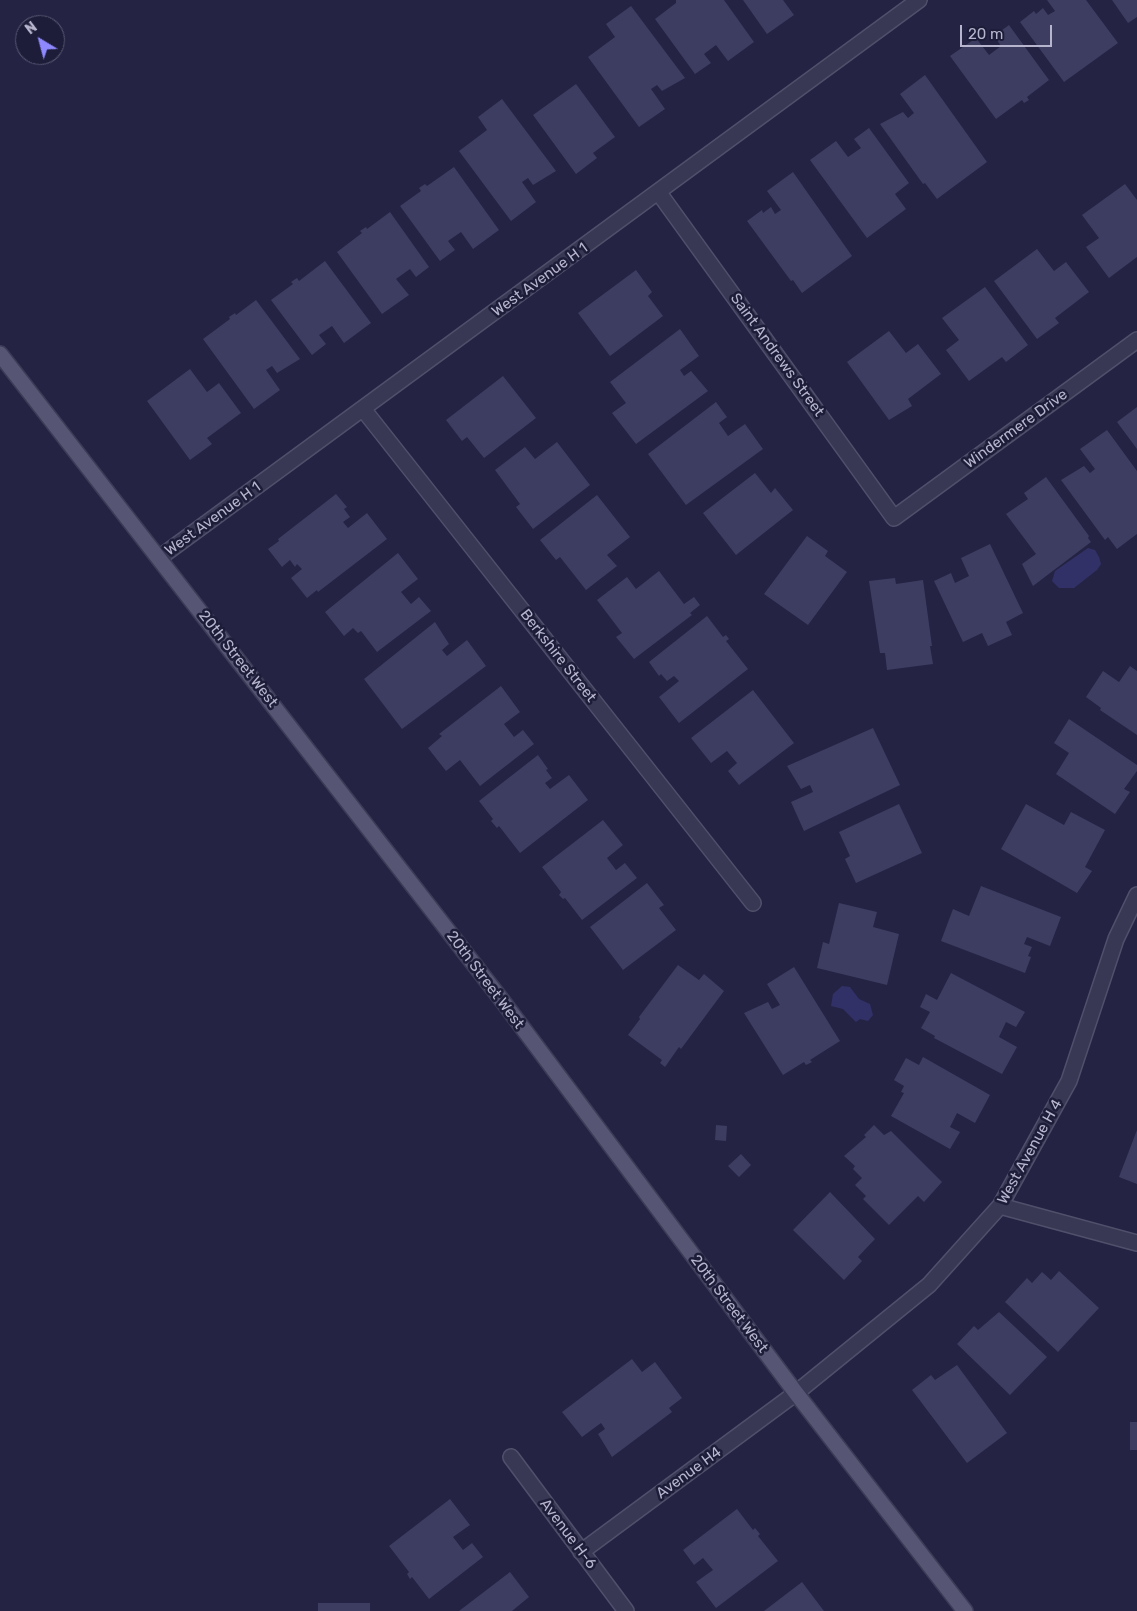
<!DOCTYPE html>
<html>
<head>
<meta charset="utf-8">
<style>
  body { margin:0 }
  #map { position:relative; width:1137px; height:1611px; overflow:hidden; background:#242344; font-family:Rubik,sans-serif }
  canvas { display:block }
  .north { position:absolute; left:15px; top:15px; width:50px; height:50px; box-sizing:border-box; background:#1d1d39; border:1px solid #5b5a74; border-radius:50%; rotate:323deg; font-size:14px; font-weight:700; line-height:20px; text-align:center; color:#b7b5cd }
  .north::after { content:''; display:block; margin:auto; width:18px; height:22px; background:#8e89ff; clip-path:polygon(50% 0,100% 100%,50% 72%,0 100%) }
  .scale { position:absolute; left:960px; top:25px; width:92px; height:22px; box-sizing:border-box; border:2px solid #b7b5cd; border-top:0; padding-left:6px; font-size:15px; line-height:18px; white-space:nowrap; color:#b7b5cd; -webkit-text-stroke:4px #1d1d39; paint-order:stroke }
</style>
</head>
<body>
<div id="map">
<canvas width="1137" height="1611"></canvas>
<div class="north">N</div>
<div class="scale">20 m</div>
</div>
<script>
const g = document.querySelector('canvas').getContext('2d');
g.lineJoin = 'round';
function paint(path, color) {
  g.fillStyle = color;
  g.fill(path, 'evenodd');
}
function shape(rows) {
  const path = new Path2D();
  for (const r of rows) {
    path.moveTo(r[0], r[1]);
    for (let i = 2; i < r.length; i += 2) path.lineTo(r[i], r[i + 1]);
  }
  return path;
}
function stroke(path, color, width, dash) {
  g.strokeStyle = color;
  g.lineWidth = width;
  g.lineCap = dash ? 'butt' : 'round';
  g.setLineDash(dash || []);
  g.stroke(path);
}
function write(font, color, halo, rows, align = 'center') {
  g.font = font + ' Rubik,sans-serif';
  g.lineWidth = 5;
  g.setLineDash([]);
  g.textBaseline = 'middle';
  g.strokeStyle = halo;
  g.fillStyle = color;
  for (const [text, x, y, turn = 0] of rows) {
    g.save();
    g.translate(x, y);
    g.rotate((+turn || 0) * Math.PI / 180);
    g.textAlign = isNaN(turn) ? turn : align;
    if (halo) g.strokeText(text, 0, 0);
    g.fillText(text, 0, 0);
    g.restore();
  }
}
paint(shape([
  [1088,548,1095,550,1099,557,1101,564,1097,570,1074,588,1059,588,1052,581,1055,571],
  [842,986,850,987,859,999,870,1004,873,1015,868,1021,860,1019,856,1022,843,1009,831,1006,833,994]
]), '#313167');
paint(shape([
  [676,0,724,0,754,42,728,61,716,45,704,54,711,63,695,74,655,19,676,3],
  [743,0,783,0,794,15,767,34],
  [1047,0,1086,0,1118,43,1064,82,1020,22,1034,11,1036,14,1043,8,1048,15,1055,11],
  [1112,0,1137,0,1137,17,1128,23],
  [631,6,685,78,662,91,657,85,651,89,665,109,639,127,588,57,615,37,606,24],
  [1009,25,1049,80,1027,97,1029,100,1024,103,1022,100,996,119,950,56,976,38,989,55,1001,46,994,36],
  [925,75,987,162,937,199,925,183,923,184,880,124,903,112,908,118,914,113,900,94],
  [576,84,615,137,593,153,597,158,576,174,533,115],
  [502,99,556,171,533,185,528,178,522,182,536,202,511,221,459,151,487,130,478,117],
  [869,128,909,183,895,194,906,209,867,238,810,160,836,141,848,157,861,148,854,139],
  [454,167,499,230,473,249,461,232,448,241,455,250,440,261,400,206,421,191,419,188,425,184,427,186],
  [793,172,852,256,802,293,793,280,791,281,747,221,762,210,763,213,771,207,775,214,781,210,767,191],
  [1125,184,1137,200,1137,257,1109,278,1086,247,1099,238,1082,215],
  [390,212,429,267,416,277,410,269,396,279,409,295,382,314,337,252,362,233,360,231,366,227,367,229],
  [1037,249,1054,271,1066,262,1089,292,1055,318,1059,323,1037,339,994,281],
  [325,261,371,323,344,343,332,326,319,335,326,344,312,355,271,300,293,284,291,282,297,278,299,281],
  [636,270,652,292,648,296,663,316,610,356,578,313],
  [985,287,1028,345,1006,362,1002,357,969,381,946,350,959,340,942,318],
  [256,300,300,359,277,373,272,366,266,370,280,390,254,409,203,339,230,319,229,317,235,313,236,315],
  [680,329,699,356,680,370,684,376,691,371,708,391,636,444,612,413,626,403,610,382],
  [889,331,906,353,918,344,941,374,908,399,912,406,889,420,847,362],
  [190,369,207,392,219,383,241,413,207,438,212,444,190,460,147,401],
  [503,376,536,418,484,458,467,437,462,441,446,420],
  [716,402,727,417,719,423,728,436,745,424,763,449,686,505,648,454],
  [1137,407,1137,449,1117,422],
  [1107,430,1137,471,1137,534,1117,549,1108,537,1105,540,1061,480,1084,466,1090,473,1095,469,1080,449],
  [557,442,590,485,533,529,516,507,520,504,495,470,525,447,535,459],
  [755,473,771,493,775,488,793,510,736,555,703,513],
  [1046,477,1089,536,1088,538,1091,542,1033,586,1022,564,1036,554,1006,514,1028,499,1024,493],
  [336,494,347,507,344,509,350,517,343,522,348,528,367,513,387,539,318,592,317,590,307,598,291,578,302,569,297,564,295,567,290,560,282,567,268,549,279,541,278,539],
  [597,495,630,537,607,555,617,566,586,590,560,557,556,560,540,540],
  [807,536,828,551,825,556,847,572,808,625,764,594],
  [990,544,1023,613,1006,622,1012,635,988,646,982,633,963,642,934,581,951,573,955,583,969,576,961,558],
  [398,553,418,579,401,592,411,604,419,597,431,611,377,652,361,631,358,633,353,628,344,636,325,612],
  [659,571,684,604,694,597,700,605,690,613,692,615,634,659,616,637,622,633,597,600,627,577,636,589],
  [895,578,896,584,923,580,932,646,930,646,933,664,887,670,885,653,880,653,869,581],
  [707,616,723,637,726,635,729,639,726,641,748,669,679,723,659,697,679,681,674,676,667,681,661,674,659,676,649,662],
  [435,622,449,644,442,650,447,656,467,640,486,666,402,729,364,679],
  [1130,666,1137,671,1137,735,1100,710,1101,708,1086,697,1103,671,1119,682],
  [501,686,520,712,504,724,514,737,523,730,534,744,480,786,460,760,446,771,428,748,442,736,439,734],
  [753,690,794,743,739,785,728,771,737,763,727,751,711,763,691,738],
  [1069,719,1137,765,1137,771,1124,789,1130,792,1115,814,1056,774,1069,753,1054,743],
  [873,728,900,785,804,831,791,802,813,792,810,785,801,789,787,766],
  [538,755,548,769,546,770,552,778,545,783,550,789,569,775,588,800,520,853,499,826,497,828,491,821,493,819,479,801],
  [899,804,922,853,856,883,845,859,850,856,839,832],
  [1026,804,1064,825,1071,812,1105,830,1085,867,1092,871,1077,893,1001,849],
  [603,820,623,845,607,858,616,870,625,863,637,878,582,920,565,898,563,899,559,895,561,892,542,867],
  [647,883,664,905,659,908,676,930,623,970,590,927],
  [981,886,1061,917,1050,946,1027,937,1024,944,1032,947,1028,956,1031,957,1025,973,941,941,953,909,969,916],
  [839,903,877,912,873,927,899,934,887,985,817,968,823,942,829,944],
  [678,965,699,980,704,974,724,991,681,1049,679,1047,665,1067,660,1063,662,1060,628,1035,640,1019,639,1017],
  [794,967,840,1041,810,1060,812,1062,806,1065,804,1062,783,1075,744,1013,768,1002,772,1009,780,1005,767,984],
  [951,973,1025,1012,1016,1027,1006,1022,999,1037,1017,1047,1002,1074,934,1038,935,1036,921,1028,930,1012,920,1007,926,994,937,1000],
  [923,1057,990,1095,975,1123,957,1113,950,1127,960,1132,950,1149,891,1116,904,1093,901,1092,904,1086,894,1080,906,1058,919,1065],
  [716,1125,727,1126,726,1141,715,1140],
  [874,1125,884,1135,891,1131,942,1182,924,1202,918,1196,889,1225,863,1199,866,1196,855,1185,862,1178,853,1169,855,1166,844,1156,866,1137,864,1135],
  [1137,1130,1137,1184,1119,1177],
  [741,1154,751,1165,739,1177,728,1166],
  [830,1192,875,1239,858,1257,862,1261,844,1280,793,1230],
  [1059,1271,1099,1308,1058,1352,1005,1302,1027,1278,1032,1283,1042,1272,1051,1280],
  [999,1312,1047,1357,1010,1395,957,1344,974,1326,978,1330],
  [632,1359,642,1372,655,1362,682,1398,669,1408,672,1412,612,1457,598,1434,605,1429,601,1423,582,1437,562,1412],
  [957,1365,1007,1433,967,1463,912,1390,931,1375,935,1380],
  [1130,1422,1137,1422,1137,1450,1130,1450],
  [450,1499,470,1525,453,1537,463,1550,472,1543,483,1557,429,1599,412,1577,410,1579,407,1574,409,1572,389,1546],
  [737,1509,753,1530,755,1528,760,1534,758,1536,778,1561,716,1608,696,1582,713,1570,703,1558,694,1565,683,1550],
  [510,1572,529,1597,512,1611,459,1611],
  [802,1582,824,1611,764,1611],
  [318,1603,370,1603,370,1611,318,1611]
]), '#3d3d62');
const minor = shape([
  [659,193,894,518,1137,340],
  [363,409,753,903],
  [159,558,919,0],
  [1000,1206,1137,1243],
  [511,1457,626,1611],
  [581,1552,796,1393,929,1285,1000,1206,1069,1081,1116,939,1137,895]
]);
const major = shape([
  [0,354,501,999,796,1393,965,1611]
]);
stroke(minor, '#51506b', 18);
stroke(major, '#3c3c57', 18);
stroke(minor, '#393854', 15);
stroke(major, '#565674', 15);
write('15px', '#b7b5cd', '#1d1d39', [
  ["West Avenue H 1",540,280,-36],
  ["Saint Andrews Street",777,355,54],
  ["Windermere Drive",1016,429,-36],
  ["West Avenue H 1",213,519,-36],
  ["Berkshire Street",558,656,52],
  ["20th Street West",238,659,52],
  ["20th Street West",485,980,53],
  ["West Avenue H 4",1030,1152,-61],
  ["20th Street West",729,1304,53],
  ["Avenue H4",689,1473,-36],
  ["Avenue H-6",568,1534,53]
]);
</script>
</body>
</html>
